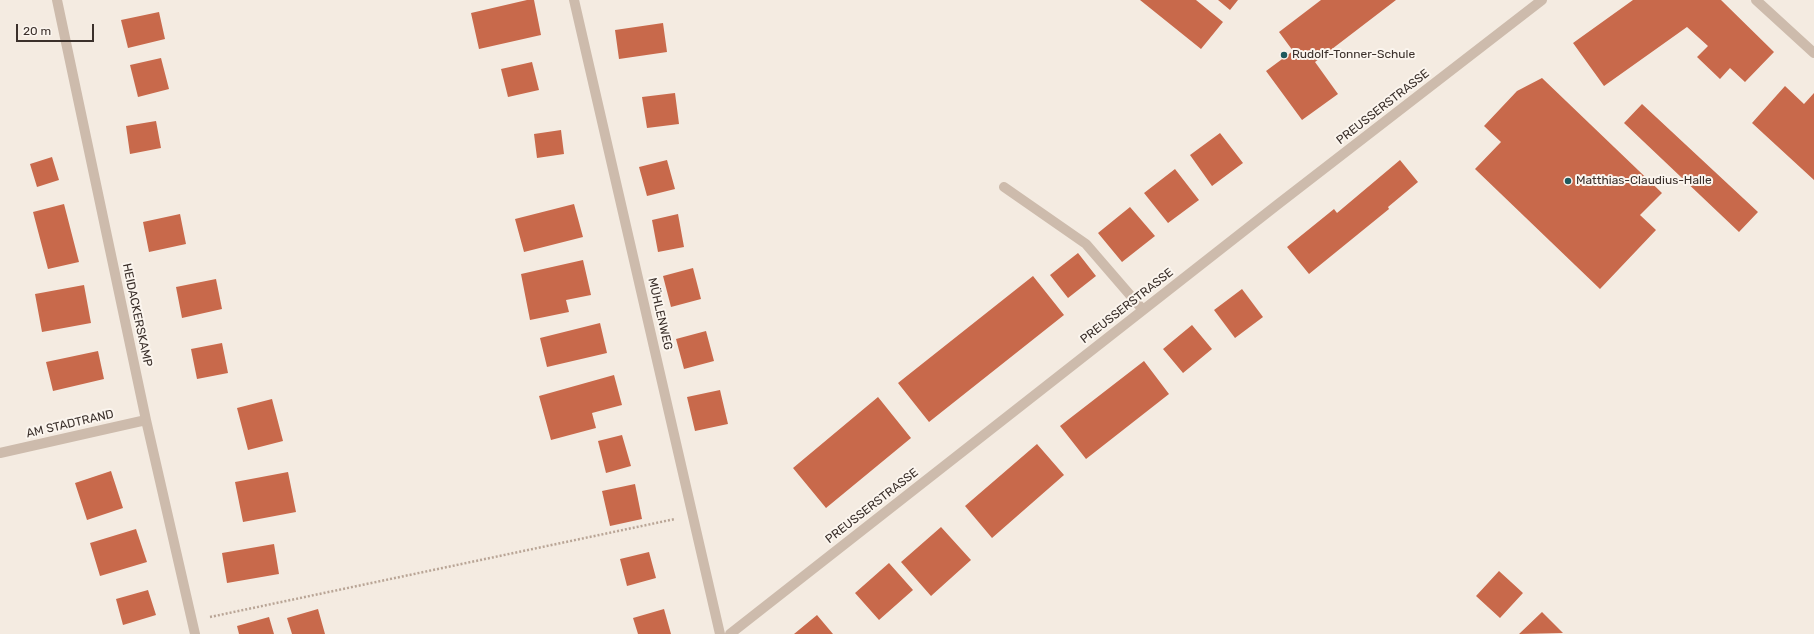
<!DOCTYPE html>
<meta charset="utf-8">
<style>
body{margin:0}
#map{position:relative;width:1814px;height:634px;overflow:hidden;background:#f4ebe1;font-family:Rubik,sans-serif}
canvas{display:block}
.scale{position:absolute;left:16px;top:24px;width:78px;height:18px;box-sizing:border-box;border:2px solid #3b302b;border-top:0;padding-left:5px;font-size:12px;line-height:14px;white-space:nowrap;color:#3b302b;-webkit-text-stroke:3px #fbf5ee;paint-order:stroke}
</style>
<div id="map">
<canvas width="1814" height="634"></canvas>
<div class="scale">20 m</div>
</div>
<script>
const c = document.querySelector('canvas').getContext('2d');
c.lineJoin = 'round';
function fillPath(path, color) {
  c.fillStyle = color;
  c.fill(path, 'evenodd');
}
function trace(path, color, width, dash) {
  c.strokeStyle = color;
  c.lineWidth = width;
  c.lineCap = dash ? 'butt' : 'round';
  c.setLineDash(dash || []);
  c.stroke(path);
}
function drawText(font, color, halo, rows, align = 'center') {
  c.font = font + ' Rubik,sans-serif';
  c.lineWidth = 4;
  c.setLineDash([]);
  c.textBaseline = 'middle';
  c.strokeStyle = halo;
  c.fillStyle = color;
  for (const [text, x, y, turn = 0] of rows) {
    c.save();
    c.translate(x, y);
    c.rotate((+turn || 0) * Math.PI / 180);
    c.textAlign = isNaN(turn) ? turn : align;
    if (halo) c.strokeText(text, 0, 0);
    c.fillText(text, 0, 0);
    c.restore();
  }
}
fillPath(new Path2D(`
 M527,0H534L541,35L479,49L471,13Z
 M1140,0H1196L1223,22L1201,49Z
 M1218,0H1238L1230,10Z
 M1321,0H1396L1315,62L1338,94L1302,120L1266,71L1293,51L1279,32Z
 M1633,0H1721L1774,52L1745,82L1730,68L1720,79L1697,57L1708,46L1687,27L1604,86L1573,43Z
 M159,12L165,39L128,48L121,20Z
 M663,23L667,52L619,59L615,30Z
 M161,58L169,89L138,97L130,65Z
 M532,62L539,90L508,97L501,69Z
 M1542,78L1662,193L1640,215L1656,230L1600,289L1475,169L1501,142L1484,126L1517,91Z
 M1785,86L1804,104L1814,93V180L1752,123Z
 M675,93L679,124L647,128L642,97Z
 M1642,104L1758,212L1739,232L1624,123Z
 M156,121L161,148L130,154L126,126Z
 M561,130L564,154L537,158L534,134Z
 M1220,133L1243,163L1212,186L1190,155Z
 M52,157L59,180L37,187L30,164Z
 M667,160L675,189L647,196L639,167Z
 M1400,160L1418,182L1388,207L1389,209L1309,274L1287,247L1334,209L1337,213Z
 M1175,169L1199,200L1168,223L1144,193Z
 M64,204L79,262L48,269L33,212Z
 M574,204L583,237L524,252L515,219Z
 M1130,207L1155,236L1122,262L1098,233Z
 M180,214L186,244L149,252L143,222Z
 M678,214L684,247L658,252L652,220Z
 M1078,253L1096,276L1068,298L1050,275Z
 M583,260L591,295L566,300L569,312L530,320L521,274Z
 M693,268L701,299L671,307L663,276Z
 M1033,276L1064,315L929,422L898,383Z
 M216,279L222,309L182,318L176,287Z
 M84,285L91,323L42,332L35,294Z
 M1242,289L1263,317L1235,338L1214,310Z
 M600,323L607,353L547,367L540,338Z
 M1192,325L1212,349L1183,373L1163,349Z
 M706,331L714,361L684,369L676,339Z
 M222,343L228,373L197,379L191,349Z
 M98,351L104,379L53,391L46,362Z
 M1144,361L1169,394L1086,459L1060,426Z
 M614,375L622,405L592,413L596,428L551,440L539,396Z
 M720,390L728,424L695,431L687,397Z
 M878,397L911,438L826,508L793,468Z
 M272,399L283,441L248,450L237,408Z
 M622,435L631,466L606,473L598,441Z
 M1037,444L1064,475L992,538L965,506Z
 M111,471L123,508L87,520L75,483Z
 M288,472L296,512L243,522L235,482Z
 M635,484L642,519L610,526L602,491Z
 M941,527L971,560L931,596L901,562Z
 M136,529L147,562L100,576L90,543Z
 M274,544L279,574L227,583L222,553Z
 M649,552L656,578L627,586L620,559Z
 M889,563L913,590L879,620L855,593Z
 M1499,571L1523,593L1500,618L1476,596Z
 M148,590L156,615L123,625L116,599Z
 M318,609L325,634H292L287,618Z
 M664,609L671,634H638L633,618Z
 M1542,612L1563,633L1519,634Z
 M817,615L833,634H794Z
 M269,617L274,634H239L237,626Z`), '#c8694b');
trace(new Path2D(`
 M210,617L675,519`), '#b9a596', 2.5, [2, 2]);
trace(new Path2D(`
 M57,0L146,420L195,634
 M574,0L720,634
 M1756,0L1814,53
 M1004,187L1086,244L1143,310
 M0,453L146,420
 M730,634L1277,205L1542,0`), '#cdbbac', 10);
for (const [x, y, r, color] of [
 [1284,55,4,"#1f5a5e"],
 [1568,181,4,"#1f5a5e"]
]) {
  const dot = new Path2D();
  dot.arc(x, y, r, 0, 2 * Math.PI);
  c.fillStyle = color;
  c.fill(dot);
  trace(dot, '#fbf5ee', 1.5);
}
drawText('12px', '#3b302b', '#fbf5ee', [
 ["Rudolf-Tonner-Schule",1292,55],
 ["Matthias-Claudius-Halle",1576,181]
], 'left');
drawText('12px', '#3b302b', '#fbf5ee', [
 ["PREUSSERSTRASSE",1383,107,-38],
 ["PREUSSERSTRASSE",1127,306,-38],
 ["MÜHLENWEG",660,314,77],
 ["HEIDACKERSKAMP",137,315,78],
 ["AM STADTRAND",70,424,-13],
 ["PREUSSERSTRASSE",872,506,-38]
]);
</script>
